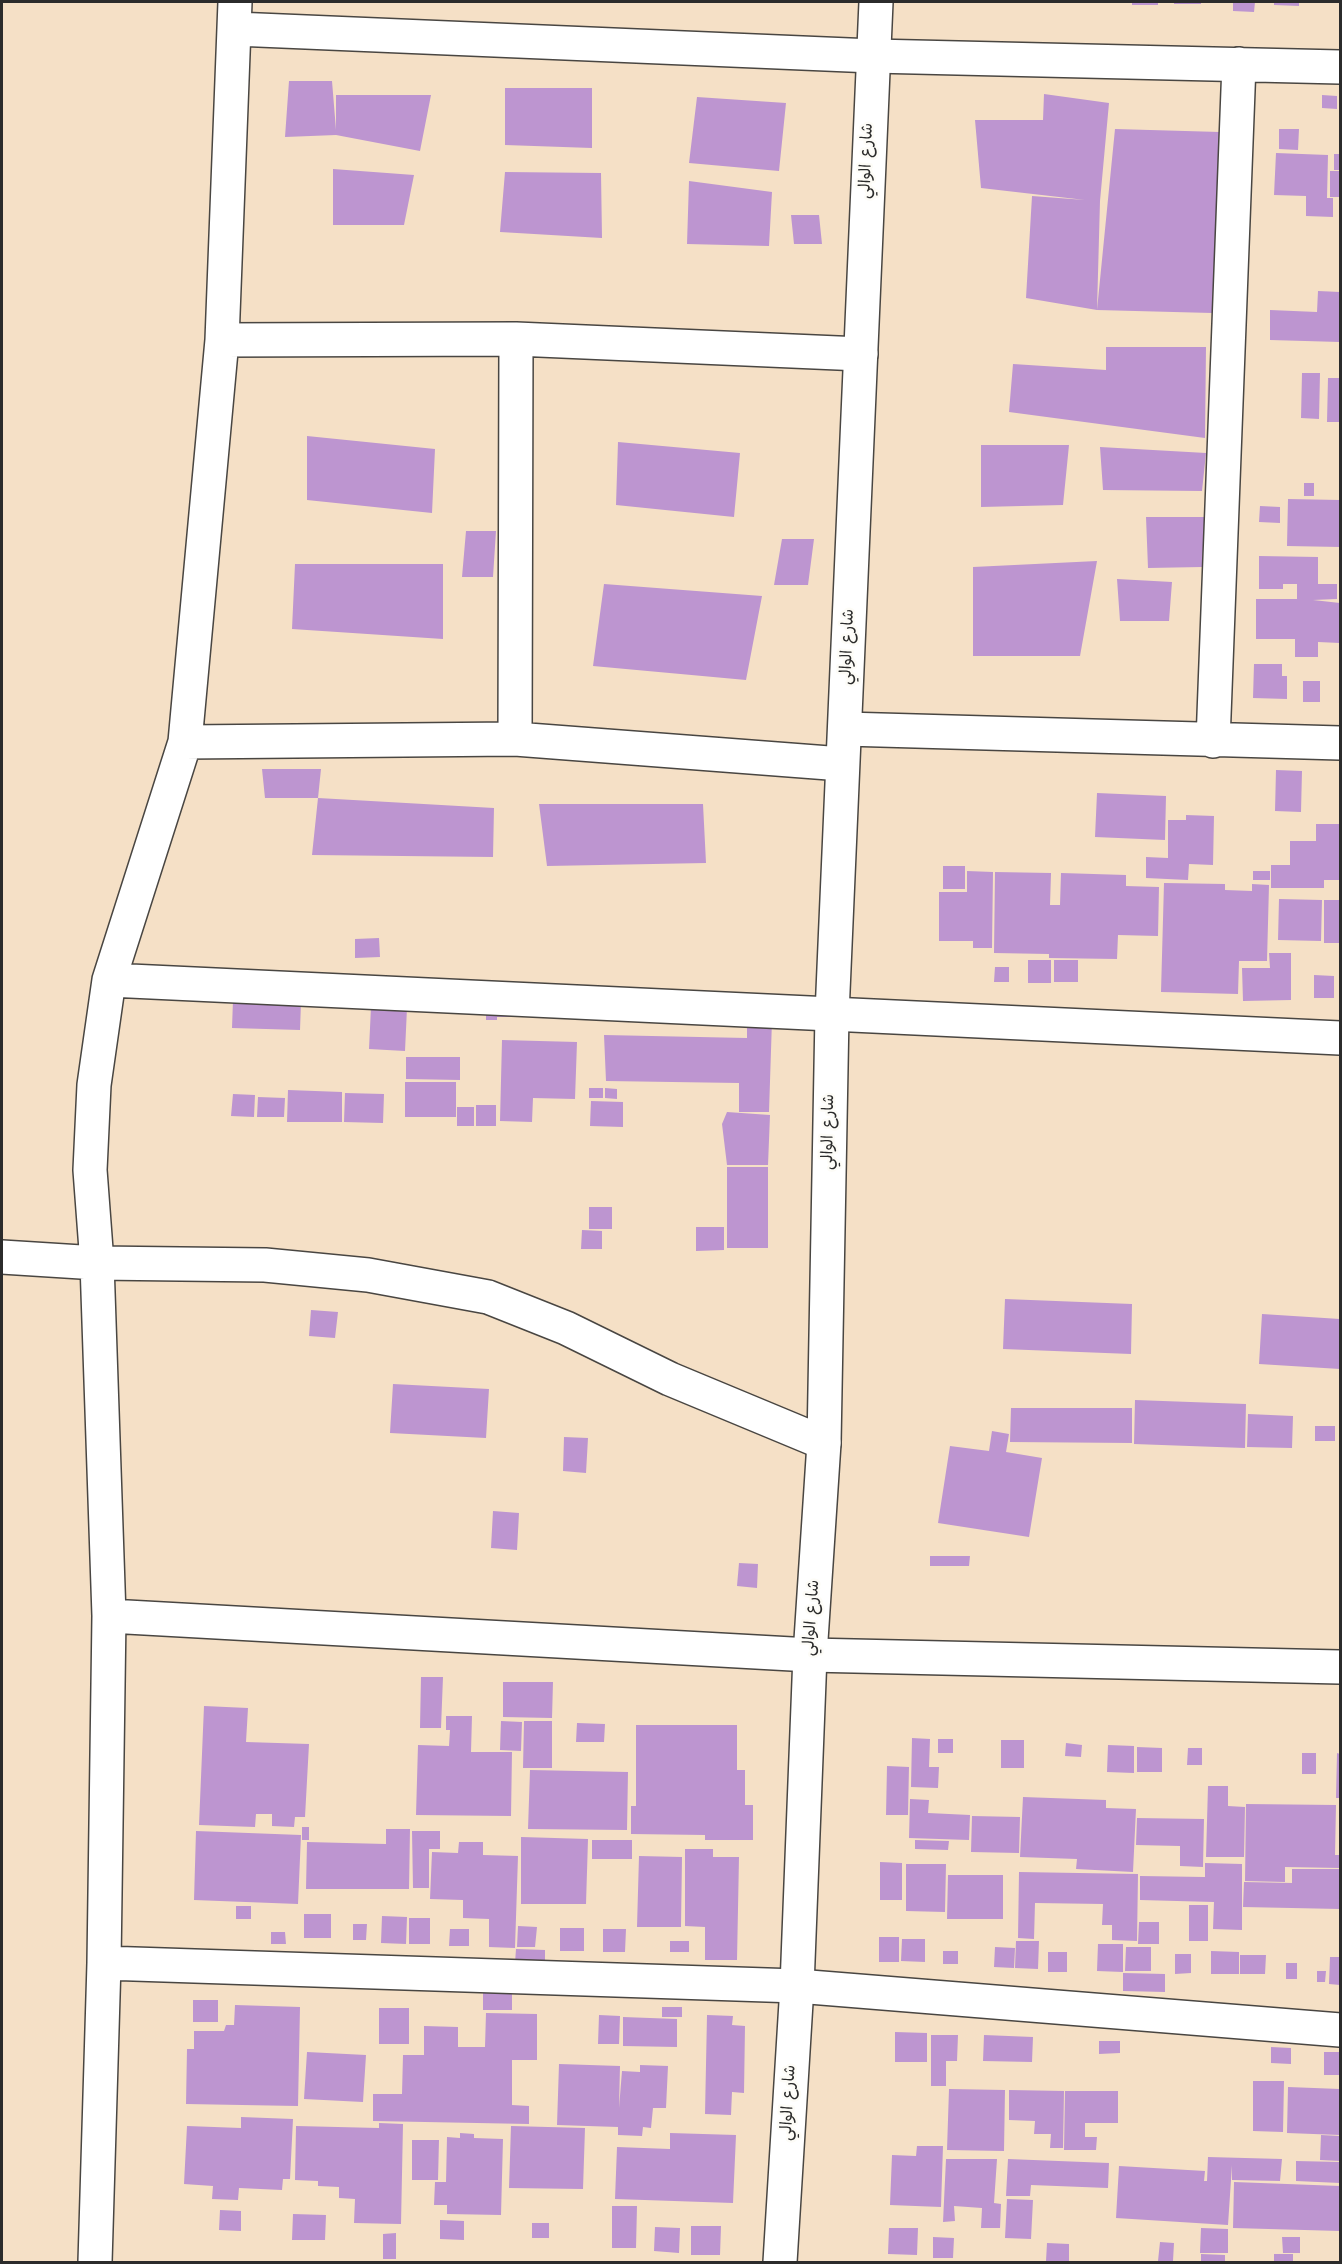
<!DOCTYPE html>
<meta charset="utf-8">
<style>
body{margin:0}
#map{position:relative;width:1342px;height:2264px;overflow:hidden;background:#f5e0c6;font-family:Kalam,sans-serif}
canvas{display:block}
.frame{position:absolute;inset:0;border:3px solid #2b2b2b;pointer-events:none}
</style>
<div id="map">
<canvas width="1342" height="2264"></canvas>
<div class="frame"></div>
</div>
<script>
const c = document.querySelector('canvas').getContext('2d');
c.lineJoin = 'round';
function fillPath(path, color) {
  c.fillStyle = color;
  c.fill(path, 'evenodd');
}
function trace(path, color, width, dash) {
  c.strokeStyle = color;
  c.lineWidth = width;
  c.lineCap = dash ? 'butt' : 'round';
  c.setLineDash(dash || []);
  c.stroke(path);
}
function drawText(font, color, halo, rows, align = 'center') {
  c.font = font + ' Kalam,"Playpen Sans Arabic",sans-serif';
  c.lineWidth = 5;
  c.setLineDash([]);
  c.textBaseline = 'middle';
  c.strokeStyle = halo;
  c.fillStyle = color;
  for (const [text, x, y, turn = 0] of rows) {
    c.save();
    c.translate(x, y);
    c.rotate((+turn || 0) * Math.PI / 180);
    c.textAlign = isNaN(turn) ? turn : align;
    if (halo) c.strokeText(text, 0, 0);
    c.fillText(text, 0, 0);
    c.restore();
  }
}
fillPath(new Path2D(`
 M1132,2H1158V5H1132Z
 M1174,2H1201V4H1174Z
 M1233,2H1255L1254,12L1233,11Z
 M1274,2H1299V6L1274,5Z
 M289,81H332L336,130V95H431L420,151L336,135L285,137Z
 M505,88H592V148L505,145Z
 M1044,94L1109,103L1100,201L1097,310L1026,298L1032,196L1085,200L981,188L975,120H1043Z
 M1322,95L1337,96V109L1322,108Z
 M697,97L786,103L779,171L689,163Z
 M1115,129L1220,132L1212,313L1097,310Z
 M1279,129H1299L1298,150L1279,149Z
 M1276,153L1328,155L1327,198H1333V217L1306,216V196L1274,195Z
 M1334,154H1340V170H1334Z
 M333,169L414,175L404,225H333Z
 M1330,171H1340V197H1330Z
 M505,172L601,173L602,238L500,232Z
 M689,181L772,192L769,246L687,244Z
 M791,215H819L822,244H794Z
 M1318,291L1340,292V342L1270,340V310L1317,312Z
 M1106,347H1206L1205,438L1009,412L1013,364L1106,370Z
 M1302,373H1320L1319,419L1301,418Z
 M1328,378H1340V422H1327Z
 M307,436L435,449L432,513L307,500Z
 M618,442L740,453L734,517L616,505Z
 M981,445H1069L1063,505L981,507Z
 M1100,447L1206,453L1202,491L1103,490Z
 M1304,483H1314V496H1304Z
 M1288,499L1340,500V547L1287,546Z
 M1260,506L1280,507V523L1259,522Z
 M1146,517H1205L1202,567L1148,568Z
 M466,531H496L493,577H462Z
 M782,539H814L808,585H774Z
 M1259,556L1318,557V584H1337V599L1313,600L1340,603V643L1318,642V657H1295V639H1256V599H1297V584H1283V589H1259Z
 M1097,561L1080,656H973V567Z
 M295,564H443V639L292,629Z
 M1117,579L1172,582L1169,621H1120Z
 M604,584L762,596L746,680L593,666Z
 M1254,664H1282V676H1287V699L1253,698Z
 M1303,681H1320V702H1303Z
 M262,769H321L318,798H265Z
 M1276,770L1302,771L1301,812L1275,811Z
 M1097,793L1166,796L1165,840L1095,837Z
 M318,798L494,808L493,857L312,855Z
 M539,804H703L706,863L547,866Z
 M1186,815L1214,816L1213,865L1189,864L1188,880L1146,878V857L1168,858V820H1186Z
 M1316,824H1340V880H1324V888H1271V865H1290V841H1316Z
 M943,866H965V889H943Z
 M967,871L993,872L992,948H973V941H939V892H967Z
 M1253,871H1270V880H1253Z
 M995,872L1051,873L1050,905H1060L1061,873L1126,875V886L1159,887L1158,936L1118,935L1117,959L1049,958V954L994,953Z
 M1164,883L1225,884V890L1252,891V884L1269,885L1267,961H1239L1238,994L1161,992Z
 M1279,899L1322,900L1321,941L1278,940Z
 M1324,900H1340V943H1324Z
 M379,938L380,957L355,958V939Z
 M1269,953H1291V1000L1243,1001L1242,968H1270Z
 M1028,960H1051V983H1028Z
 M1054,960H1078V982H1054Z
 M995,967H1009V982H994Z
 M1314,975L1334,976V998H1314Z
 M233,1000L301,1002L300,1030L232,1028Z
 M371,1007L407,1008L405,1051L369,1049Z
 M486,1007L515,1009V1017H497V1020H486Z
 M747,1019L772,1020L769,1112H739V1083L606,1081L604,1035L747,1038Z
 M502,1040L577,1042L575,1099L533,1098L532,1122L500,1121Z
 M406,1057H460V1080L406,1079Z
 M405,1082H456V1117H405Z
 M589,1088H603V1098H589Z
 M605,1088L617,1089V1099L605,1098Z
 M288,1090L342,1092V1122H287Z
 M345,1093L384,1094L383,1123L344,1122Z
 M233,1094L255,1095L254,1117L231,1116Z
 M258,1097L285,1098L284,1117H257Z
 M591,1101L623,1102V1127L590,1126Z
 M476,1105H496V1126H476Z
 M457,1107H474V1126H457Z
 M727,1112L770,1115L768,1165H727L722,1124Z
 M727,1167H768V1248H727Z
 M589,1207H612V1229H589Z
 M696,1227H724V1250L696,1251Z
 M582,1230L602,1231V1249H581Z
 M1005,1299L1132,1304L1131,1354L1003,1349Z
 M311,1310L338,1312L335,1338L309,1336Z
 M1262,1314L1340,1319V1369L1259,1364Z
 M393,1384L489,1389L486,1438L390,1433Z
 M1135,1400L1246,1404L1245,1448L1134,1444Z
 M1011,1408H1132V1443L1010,1442Z
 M1248,1414L1293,1416L1292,1448L1247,1447Z
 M1315,1426H1335V1441H1315Z
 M992,1431L1009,1434L1006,1452L1042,1458L1029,1537L938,1523L950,1446L989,1451Z
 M564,1437L588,1438L586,1473L563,1471Z
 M493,1511L519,1513L517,1550L491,1548Z
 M930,1556H970L969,1566H930Z
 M739,1563L758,1564L757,1588L737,1586Z
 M421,1677H443L441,1728H420Z
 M503,1682H553L552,1718L503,1717Z
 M204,1706L248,1708L246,1742L309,1744L305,1817H295L294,1827L272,1826V1814H256L255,1827L199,1825Z
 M446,1716H472L471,1752H512L511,1816L416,1815L418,1745L449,1746L450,1730H446Z
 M501,1721L522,1722L521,1751L500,1750Z
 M524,1721H552V1768H523Z
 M577,1723L605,1724L604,1742H576Z
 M636,1725H737V1770H745V1805H753V1840H705V1835L631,1834V1806H636Z
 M912,1738L930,1739L929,1767H939L938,1788L911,1787Z
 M938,1739H953V1753H938Z
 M1001,1740H1024V1768H1001Z
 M1066,1743L1082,1745L1081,1757L1065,1756Z
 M1108,1745L1134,1746V1773L1107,1772Z
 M1137,1747L1162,1748V1772H1137Z
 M1188,1748H1202V1765H1187Z
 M1302,1753H1316V1774H1302Z
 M1337,1753L1340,1754V1798H1336Z
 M887,1766L909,1767L908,1815H886Z
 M530,1770L628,1772L627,1830L528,1829Z
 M1208,1786H1228V1806L1245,1807L1244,1857H1206Z
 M1023,1797L1106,1800V1808L1136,1809L1133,1872L1076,1869L1077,1859L1020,1857Z
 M910,1799L929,1800L928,1813L970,1815L969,1840L909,1838Z
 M1246,1804L1336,1805L1335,1855H1340V1868L1285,1867V1882L1245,1881Z
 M972,1816L1020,1817L1019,1853L971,1852Z
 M1137,1818L1204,1819L1203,1867L1180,1866V1846L1136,1845Z
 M302,1827H309V1840H302Z
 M386,1829H410L409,1889H306L307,1842L386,1844Z
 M196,1831L301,1835L298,1904L194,1900Z
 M412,1831H440V1849H429V1888H413Z
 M521,1837L588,1839L586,1904H521Z
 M592,1840H632V1859H592Z
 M915,1840L949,1841L948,1850L915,1849Z
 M459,1842H483V1855L518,1856L515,1948L489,1947V1919L463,1918V1900L430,1899L432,1852L458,1853Z
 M685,1849H713V1857H739L737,1960H705V1927L685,1926Z
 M639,1856L682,1857L681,1927H637Z
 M880,1862L902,1863V1900H880Z
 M1205,1863L1242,1864V1930L1213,1929L1214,1902L1140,1900V1876L1205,1877Z
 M906,1864H946L945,1912L906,1911Z
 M1292,1869H1340V1909L1243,1907L1244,1882L1292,1883Z
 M1019,1872L1138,1874L1137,1941L1112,1940V1925H1102L1103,1904L1035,1903L1034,1939L1018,1938Z
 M948,1875H1003V1919H947Z
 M1189,1905H1208V1941H1189Z
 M236,1906H251V1919H236Z
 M304,1914H331V1938H304Z
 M382,1916L407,1917L406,1944L381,1943Z
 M409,1918H430V1944H409Z
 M1139,1922H1159V1944H1138Z
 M353,1924H367L366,1940H353Z
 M518,1926L537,1927L535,1947H517Z
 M560,1928H584V1951H560Z
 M450,1929H469V1946H449Z
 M603,1929H626L625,1952H603Z
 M271,1932H285L286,1944H271Z
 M879,1937H899V1962H879Z
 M902,1939H925V1962L901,1961Z
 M670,1941H689V1952H670Z
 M1016,1941H1039L1038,1969L1015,1968Z
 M1098,1944H1123V1972L1097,1971Z
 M995,1947L1015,1948L1014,1968L994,1967Z
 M1126,1947H1151V1971H1125Z
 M516,1949L545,1950V1964L515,1963Z
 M943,1951H958V1964H943Z
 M1211,1951L1239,1952V1974H1211Z
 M1048,1952H1067V1972H1048Z
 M1175,1954H1191V1973L1175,1974Z
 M1240,1955H1266L1265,1974H1240Z
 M1330,1957H1340V1985L1329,1984Z
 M1286,1963H1297V1979H1286Z
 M1317,1971H1326L1325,1982H1317Z
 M1123,1973L1165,1974V1992L1123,1991Z
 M483,1993H512V2010H483Z
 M193,2000H218V2022H193Z
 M235,2005L300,2007L298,2106L186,2104L187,2049H194V2031H224L226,2025H234Z
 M662,2007H682V2017H662Z
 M379,2008H409V2044H379Z
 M486,2013L537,2014V2060H512V2105L529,2106V2124L373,2121V2094H402L403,2055H424V2026L458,2027V2047H485Z
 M599,2015L620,2016L619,2044H598Z
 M707,2015L733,2016L732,2025L745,2026L744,2093L732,2092L731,2115L705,2114Z
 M623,2017L677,2019V2047L623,2046Z
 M895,2032L927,2033V2062H895Z
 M931,2035H958L957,2061H946V2086H931Z
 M984,2035L1033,2037L1032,2062L983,2061Z
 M1099,2041H1120V2053L1099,2054Z
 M1271,2047L1291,2048V2064L1271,2063Z
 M307,2052L366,2055L363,2102L304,2099Z
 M1324,2052H1340V2075H1324Z
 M559,2064L620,2066L619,2108L622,2071L640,2072V2065L668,2066L666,2108H653L651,2128L643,2127L642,2136L618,2135V2127L557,2125Z
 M1253,2081H1284L1283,2132L1253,2131Z
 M1288,2087L1340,2089V2135L1287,2133Z
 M949,2089L1005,2090L1004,2151L947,2150Z
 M1009,2090L1064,2091L1063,2148H1050L1051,2134H1034L1035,2121L1009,2120Z
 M1065,2091H1118V2123H1085V2137H1097L1096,2150H1064Z
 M241,2117L293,2119L290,2179H283L282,2190L239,2188L238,2200L212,2199L213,2186L184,2184L187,2126L241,2128Z
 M379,2123L403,2124L401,2224L354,2223L355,2199L339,2198V2187L318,2186V2181L295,2180L296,2126L379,2128Z
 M511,2126L585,2128L583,2189L509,2188Z
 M460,2133L474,2134V2138L503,2139L501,2215L447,2214V2205H434L435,2182H446L447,2137L460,2138Z
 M670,2133L736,2135L733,2203L615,2199L617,2147L670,2149Z
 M1321,2135L1340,2136V2161L1320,2160Z
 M412,2140H439L438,2180H412Z
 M917,2146H943L941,2207L890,2205L892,2155L916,2156Z
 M1208,2157L1282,2159L1280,2181L1232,2180V2165L1228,2225L1116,2218L1119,2166L1205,2171L1204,2181H1207Z
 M946,2159H997L994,2203L1001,2204L1000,2228H981L982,2208L954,2206L955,2221L943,2222Z
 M1008,2159L1109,2163L1108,2188L1031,2185L1030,2196H1006Z
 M1296,2161L1340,2162V2183L1296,2181Z
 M1234,2182L1340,2186V2231L1233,2228Z
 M1007,2199L1033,2200L1031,2239L1005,2238Z
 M612,2206H637L636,2248H612Z
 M220,2210L241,2211V2231L219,2230Z
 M293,2214L326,2215L325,2240H292Z
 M440,2220L464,2221V2240L440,2239Z
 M532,2223H549V2238H532Z
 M691,2226H721L720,2255H691Z
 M655,2227L680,2228L679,2253L654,2251Z
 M889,2228H918L917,2255L888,2254Z
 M1201,2228L1228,2229V2253H1200Z
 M396,2233V2259H383V2234Z
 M933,2237L954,2238L953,2258H933Z
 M1282,2237H1300V2253H1283Z
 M1160,2242L1174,2243L1173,2261H1158Z
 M1047,2243L1069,2244V2262L1046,2261Z
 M1201,2254L1225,2255V2262H1201Z
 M1274,2254H1293V2262H1274Z`), '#bd95d0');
const minor = new Path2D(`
 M235,29L873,56L1340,67
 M222,340L516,339L861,354
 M845,729L1340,743
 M515,739L516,339
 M1213,741L1239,64
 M185,742L515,739L842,764
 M109,980L1340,1038
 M2,1257L97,1263L265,1265L368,1275L488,1297L566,1328L670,1379L824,1443
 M109,1616L810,1655L1340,1667
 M104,1963L797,1986L1340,2030
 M95,2262L104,1963L109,1616L97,1263L90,1170L94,1085L109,980L185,742L222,340L235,2`);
const major = new Path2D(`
 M780,2262L797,1986L810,1655L824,1443L832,1014L876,2`);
trace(minor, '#494642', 36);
trace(major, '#494642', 36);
trace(minor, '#fff', 33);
trace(major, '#fff', 33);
drawText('16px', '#2b2b2b', '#fdfcf7', [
 ["شارع الوالي",868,161,-88],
 ["شارع الوالي",849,647,-88],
 ["شارع الوالي",830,1132,-89],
 ["شارع الوالي",813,1618,-86],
 ["شارع الوالي",790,2103,-87]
]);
</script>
